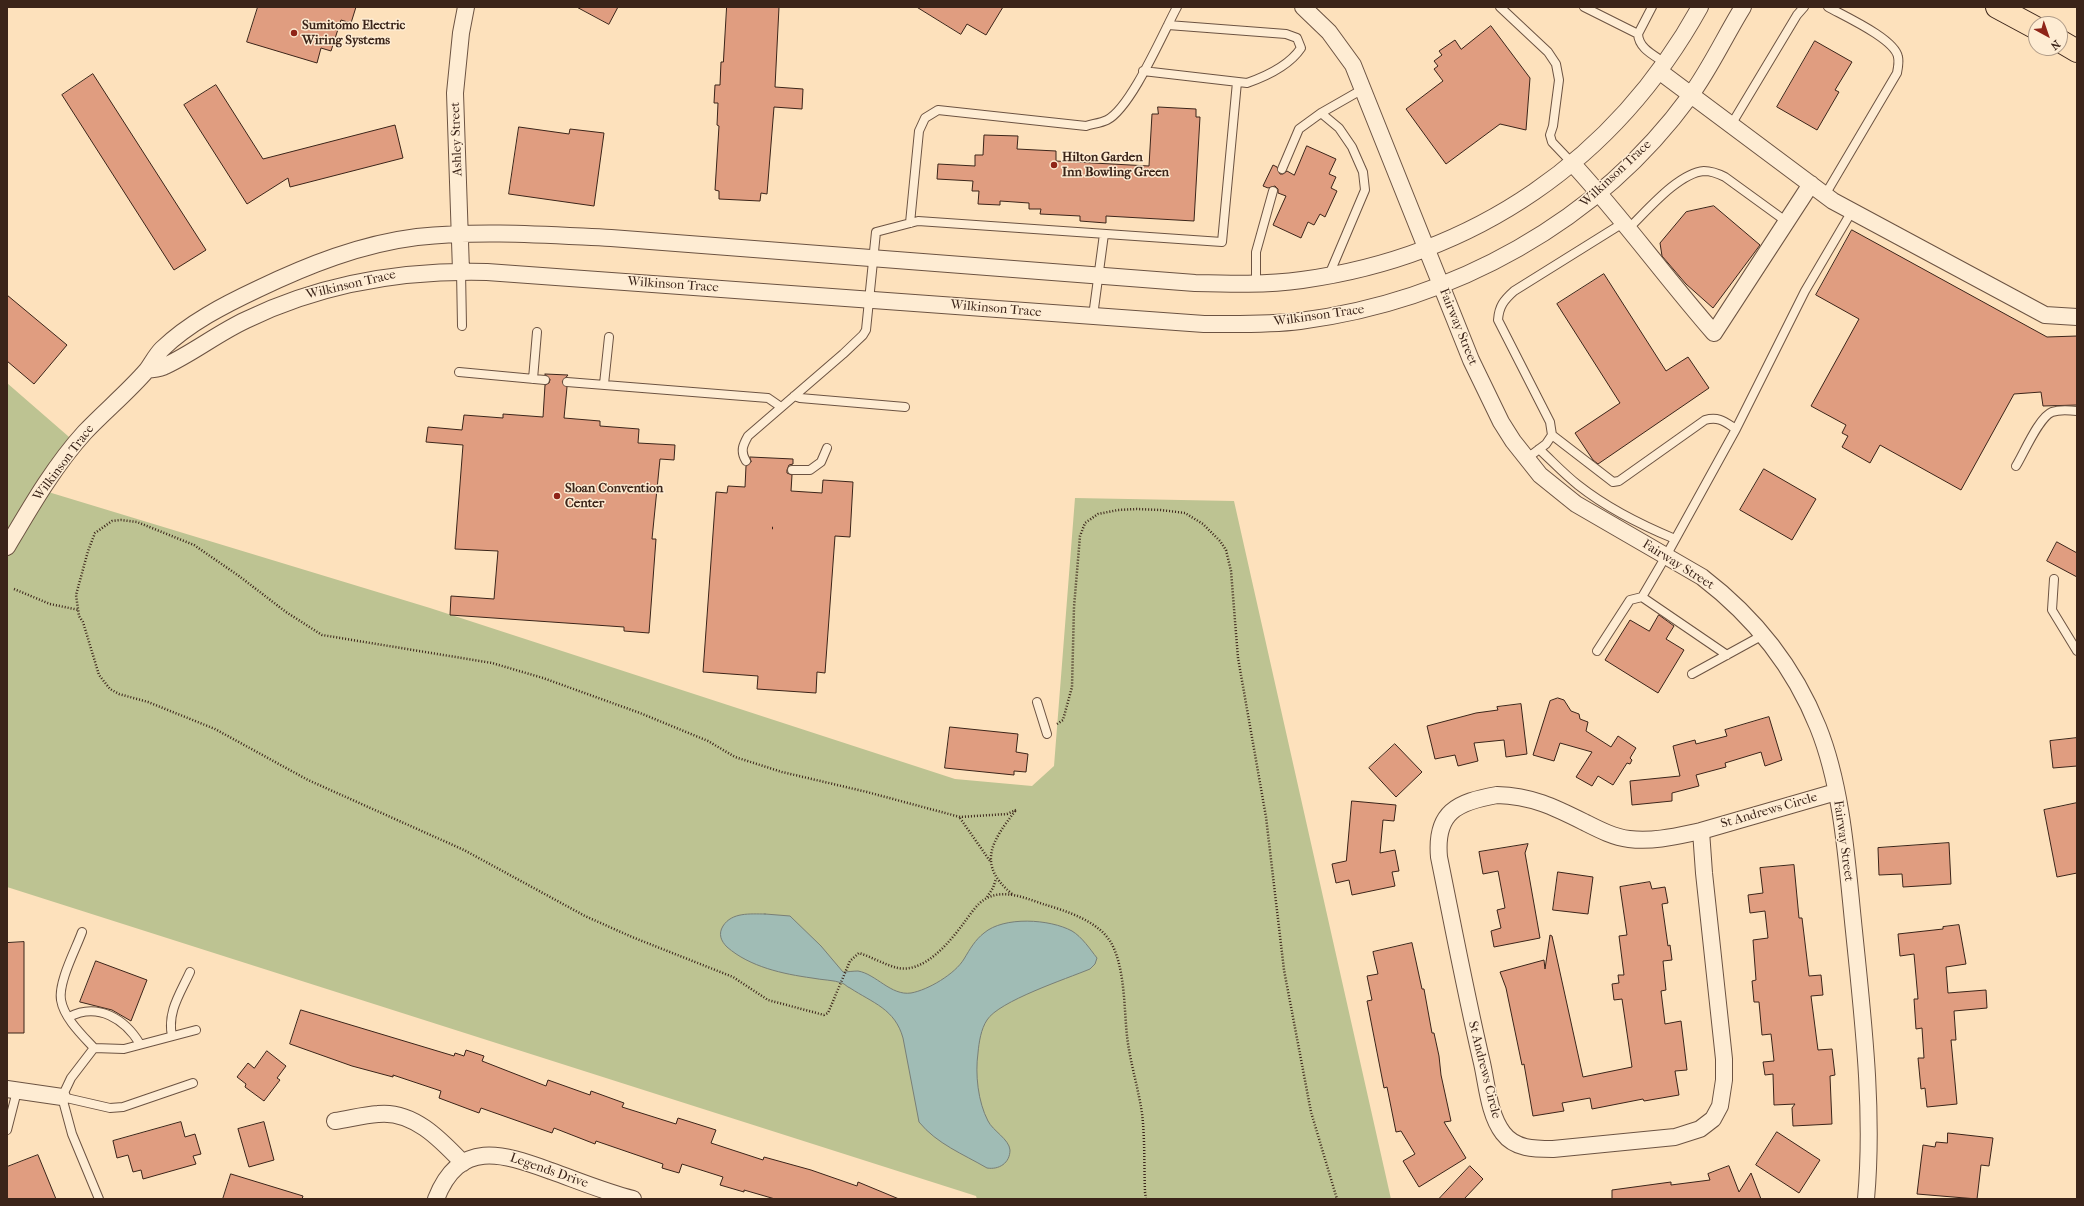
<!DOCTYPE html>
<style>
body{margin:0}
#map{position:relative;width:2084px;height:1206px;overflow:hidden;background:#fde1bc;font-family:"IM FELL French Canon",serif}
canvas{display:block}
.frame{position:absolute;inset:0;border:8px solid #3b2419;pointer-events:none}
.north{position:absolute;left:2028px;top:16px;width:40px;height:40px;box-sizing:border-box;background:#feecd3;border:1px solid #b09c89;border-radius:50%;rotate:140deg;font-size:11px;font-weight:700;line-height:16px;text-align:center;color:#3b2419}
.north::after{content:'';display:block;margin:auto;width:14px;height:18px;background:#8f2418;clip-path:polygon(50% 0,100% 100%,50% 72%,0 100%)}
</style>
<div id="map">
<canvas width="2084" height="1206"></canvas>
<div class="frame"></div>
<div class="north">N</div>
</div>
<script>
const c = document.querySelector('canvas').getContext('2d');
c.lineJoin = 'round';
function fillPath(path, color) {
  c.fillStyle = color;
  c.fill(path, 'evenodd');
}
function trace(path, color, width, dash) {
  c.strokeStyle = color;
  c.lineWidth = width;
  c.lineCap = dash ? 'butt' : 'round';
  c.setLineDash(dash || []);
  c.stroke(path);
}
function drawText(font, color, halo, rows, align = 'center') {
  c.font = font + ' "IM FELL French Canon",serif';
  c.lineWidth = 3;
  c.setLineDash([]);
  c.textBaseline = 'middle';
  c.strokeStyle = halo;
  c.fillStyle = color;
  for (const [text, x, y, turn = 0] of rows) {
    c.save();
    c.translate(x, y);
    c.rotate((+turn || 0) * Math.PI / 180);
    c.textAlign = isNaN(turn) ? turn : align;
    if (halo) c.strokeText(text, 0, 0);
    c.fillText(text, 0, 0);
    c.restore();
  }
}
fillPath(new Path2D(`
 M7,383L76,443L45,491L430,608L955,779L1032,786L1054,766L1075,498L1234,501L1391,1199H977L976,1196L7,887Z`), '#bdc392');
const water = new Path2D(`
 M765,914L790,916L821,946L843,972C847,972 853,971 858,971C876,974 891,996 911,993C928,990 955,974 964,959C970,949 975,940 984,933C1004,916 1050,919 1072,931C1082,937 1090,949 1097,958L1095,964L1090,969C1066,979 999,1001 987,1020C981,1029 979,1042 978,1053C975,1074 978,1102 988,1121C993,1131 1009,1139 1010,1150C1010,1163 999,1170 987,1168C963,1154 937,1144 919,1122L903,1038C895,1009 873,1003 850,988C847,987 845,984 842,983C834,980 822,980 812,978C783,974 750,967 727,947C721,941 718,934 723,926C732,912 750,914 765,914Z`);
fillPath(water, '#a0bcb5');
trace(water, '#787f77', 1);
const building = new Path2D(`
 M258,7H356L351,23L341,20L331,51L321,48L317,63L247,42Z
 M577,7H618L609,24Z
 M727,7H779L775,87L803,89L802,109L774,107L767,194L761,193L760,201L719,199V191L715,190L719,126L717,125L718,103H714L715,85H720L721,62H723Z
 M917,7H1003L986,35L967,24L961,34Z
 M1491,26L1530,78L1526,130L1500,124L1446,164L1406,109L1443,81L1434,69L1438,66L1434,61L1442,55L1439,51L1455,40L1461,49Z
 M1815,41L1852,62L1835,90L1839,92L1817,130L1777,107Z
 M93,74L206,250L174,270L62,95Z
 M216,85L263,159L395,125L403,158L290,187L288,178L247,204L184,105Z
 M1158,107L1196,109V117H1200L1194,221L1106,216V223L1080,221V216L1040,214L1041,209H1029V203L1000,201V205L978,204L979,191H972L973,181L937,179L938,164L975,166V155H983L984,135L1018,136L1017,149L1056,151V161L1149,166L1152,114H1158Z
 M519,127L569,134L570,129L604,133L594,206L509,194Z
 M1307,146L1336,159L1329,174L1336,177L1331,188L1337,191L1325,217L1320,214L1314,225L1308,222L1301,238L1273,225L1286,196L1278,193V189L1275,186L1268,188L1263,186L1273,165L1277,167L1280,174H1283L1287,171L1294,175Z
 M1714,206L1760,245L1713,308L1686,284L1662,256L1660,243L1686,212Z
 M1852,230L2047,337L2077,336V405L2043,406L2041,392L2014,394L1961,490L1880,445L1870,463L1842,447L1848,436L1842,433L1846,425L1811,406L1859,319L1816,295Z
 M1604,274L1666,371L1688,357L1709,388L1598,464L1593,460L1575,433L1620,403L1557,304Z
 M7,295L67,345L34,384L7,361Z
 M545,374L568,375L562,382L567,387L564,418L600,421V426L639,429L638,443L675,445L674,460L660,459L652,539H656L649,633L624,631V627L450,615L451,596L494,599L498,551L455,549L463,445L426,442L428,427L462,430L464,415L503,418V414L543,417L545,385L549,383L550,380Z
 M750,457L793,459V464L789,465L787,470V473L792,475L791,491L822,493L823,480L853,482L850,537L835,536L825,673L817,672L816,693L757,689L758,676L703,672L716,492L727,493L728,486L745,487L746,466L751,462Z
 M1764,469L1816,499L1792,540L1740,510Z
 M2057,542L2077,553V577L2047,561Z
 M1659,615L1674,626L1666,639L1684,650L1658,693L1605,660L1630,620L1649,631Z
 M1558,698L1564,700L1571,711L1579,714L1580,719L1588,722L1586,731L1611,747L1618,736L1636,748L1630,758L1632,760L1630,764L1627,763L1613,785L1598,776L1592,786L1576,777L1592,752L1560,743L1554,761L1533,755L1550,701Z
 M1521,704L1527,754L1506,757L1504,740L1474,743L1478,761L1458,766L1455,755L1435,759L1427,726L1476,713L1498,710L1497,707Z
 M1769,717L1782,760L1765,766L1761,752L1725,763L1726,767L1696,775L1699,786L1672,793V801L1632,805L1630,781L1680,776L1673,746L1695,740L1696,744L1727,736L1725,730Z
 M950,727L1018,734L1016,752L1028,754L1026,772L1014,771V775L945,768Z
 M2077,738V766L2053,768L2050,741Z
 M1395,744L1422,772L1396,797L1369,768Z
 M1352,801L1396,805L1394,821L1383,820L1380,853L1395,850L1399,871L1392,872L1395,886L1352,895L1349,880L1336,883L1332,864L1346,861Z
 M2077,803V873L2057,877L2044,810Z
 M1949,843L1951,884L1903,887L1902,874L1879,875L1878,848Z
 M1528,844L1525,853L1540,938L1494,947L1491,931L1501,928L1497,910L1505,908L1498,871L1483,874L1479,852Z
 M1794,865L1799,918H1802L1809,976L1821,975L1823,995L1811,996L1818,1050L1832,1049L1835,1075L1830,1076L1832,1124L1793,1126L1792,1108L1795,1104L1774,1105L1773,1074L1765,1075L1763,1062L1774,1061L1771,1034L1762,1035L1759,1002H1754L1752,981L1756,980L1753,940L1768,938L1765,911L1750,913L1748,895L1763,893L1760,868Z
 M1558,872L1593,877L1588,914L1553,910Z
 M1650,882L1652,889L1665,887L1668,903L1662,904L1668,946L1670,945L1672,960L1663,961L1666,990L1661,991L1665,1024L1681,1021L1687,1070L1675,1071L1679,1095L1644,1101L1643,1099L1592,1109L1590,1098L1562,1103L1564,1111L1533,1116L1524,1064L1522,1065L1506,988L1500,972L1544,960L1545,969L1550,935L1552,936L1583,1077L1632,1067L1622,999L1614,1000L1612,984L1619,983L1618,975H1624L1619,936L1627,935L1620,887Z
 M1959,925L1966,964L1946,967L1948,993L1986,990L1987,1008L1954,1011L1956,1040H1951L1957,1104L1927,1107L1925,1088L1921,1089L1918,1058H1924L1922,1028L1916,1029L1914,999H1918L1914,954L1900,956L1898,934L1943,929V927Z
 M24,942V1033H7V943Z
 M1412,943L1422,989H1424L1432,1033H1434L1439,1056L1441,1075L1451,1121L1444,1122L1466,1158L1419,1187L1403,1161L1415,1154L1401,1131L1396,1132L1387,1087L1384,1088L1367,1001L1372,1000L1367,976L1378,974L1373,952Z
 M96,961L147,980L131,1021L112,1010L80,1002Z
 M301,1010L454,1056L455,1053L464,1056L466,1050L484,1056L482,1061L546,1086L548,1080L590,1095L591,1091L624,1103L622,1107L676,1124L678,1118L716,1130L711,1143L763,1160L764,1157L811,1170L857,1186L858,1182L899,1199H775L744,1190V1192L720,1185L723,1177L682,1164L679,1173L662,1168L663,1164L596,1141L595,1144L554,1128L552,1133L481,1108L479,1113L439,1098L441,1091L393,1075V1077L352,1066L290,1044Z
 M267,1051L286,1066L277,1078L280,1080L264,1101L245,1087L246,1084L237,1077L248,1063L254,1068Z
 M181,1122L185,1137L195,1134L201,1154L193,1156L196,1164L143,1179L141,1170L133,1172L128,1155L117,1158L113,1141Z
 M264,1122L274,1160L249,1167L238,1129Z
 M1777,1132L1820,1160L1799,1193L1756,1165Z
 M1948,1133L1993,1138L1989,1166L1981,1165L1977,1199L1917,1194L1923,1145L1935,1147L1936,1142L1947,1143Z
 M38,1155L56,1199H7V1167Z
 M1470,1166L1483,1179L1464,1199H1439Z
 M1729,1166L1739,1192L1751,1173L1761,1199H1612V1190L1671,1182V1185L1710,1180L1708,1174Z
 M231,1174L303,1196L302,1199H223Z`);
fillPath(building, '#e09d80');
trace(building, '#3b2419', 1);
const lane = new Path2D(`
 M1500,7L1548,52L1556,64L1559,80L1553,126L1550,135L1552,142L1572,163
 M1584,7L1638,34
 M1652,7L1638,34C1639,49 1654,55 1665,63
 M1143,71L1247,83C1267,76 1289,66 1301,48L1297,38L1286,34L1168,25
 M1321,113L1339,128L1352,147L1363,172L1365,190L1329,275
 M1731,125L1797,15L1804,7
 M1282,169L1299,129L1321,113L1363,89
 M1825,195L1897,73C1898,68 1899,61 1898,57C1895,39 1844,16 1828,7
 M910,223L919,131L925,118L938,110L1086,126C1092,124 1101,123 1107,120C1131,108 1163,33 1177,7
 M1628,229C1646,212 1678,173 1704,171C1711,171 1719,174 1725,177L1787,222
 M461,271L462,326
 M1256,284V252L1273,191
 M1093,316L1104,234
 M459,372L545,380
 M533,379L537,332
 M567,382L768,398L781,407
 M604,384L609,337
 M794,396L800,398L905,407
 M1552,435L1613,482L1619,481L1705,420C1719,416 1725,422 1736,429
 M1539,449C1552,461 1564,474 1578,485C1607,508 1641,525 1675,539
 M1526,459L1546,444L1552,435L1550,422L1498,320C1499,306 1504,300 1514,291L1623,223
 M746,461C740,451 743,445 748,436L843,354L863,335L866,330L876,232L918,221L1222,242L1237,82
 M2016,466C2024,453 2039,417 2052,412C2060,409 2069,410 2077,411
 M792,470H810L821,462L827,448
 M2054,579L2052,610L2077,651
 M1597,651L1630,600L1642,597
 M1727,655L1642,597L1666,556L1736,429L1805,291L1852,211
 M1692,674L1763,635
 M1037,702L1047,734
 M82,932C76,949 58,982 61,1000C64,1018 82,1035 94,1048L71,1078L62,1097L72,1134L99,1199
 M69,1017C98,1002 125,1019 140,1044
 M172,1036C167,1012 180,994 190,972
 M94,1048L124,1049L196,1030
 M62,1097L110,1108L123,1107L193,1083
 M7,1130L17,1091`);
const street = new Path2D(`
 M1303,7L1329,32L1353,65L1471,360L1501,422L1513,441L1540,475L1576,504L1702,577C1753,616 1794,667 1818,727C1843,789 1847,865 1854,931C1863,1020 1874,1110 1866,1199
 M1659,71L1833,201L2045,315L2077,317
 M1572,163C1622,217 1665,277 1714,333L1811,184
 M461,271L455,93L461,33L466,7
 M147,370C153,369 160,369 165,366C193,353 218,333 246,320C322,283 403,270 487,272L1204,324C1236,324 1268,325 1300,321C1454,301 1598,222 1690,96C1710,69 1725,36 1743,7
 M7,547C30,508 54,466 85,432C105,411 128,392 147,370C152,363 156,355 162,349C189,323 224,305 258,289C308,265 361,244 417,237C482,230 546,235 611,238L1195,283C1230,284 1266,285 1302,280C1475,256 1615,160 1700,7
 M1497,795C1532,796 1554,807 1584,822C1598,829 1613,837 1629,839C1654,842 1677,836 1701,831L1704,873L1724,1059V1080L1720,1106L1713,1119L1700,1129L1675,1137L1553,1149C1534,1149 1515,1149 1503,1133C1489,1115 1487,1085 1482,1063C1466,995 1453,926 1439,857C1435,812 1457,802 1497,795Z
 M1701,831L1836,792
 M7,1089L62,1097
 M335,1121C349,1119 363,1115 378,1114C413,1110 441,1140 463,1163
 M436,1199C460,1138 503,1154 551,1171C579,1181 605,1192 633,1199`);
const primary = new Path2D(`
 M1997,7L2036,28
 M2060,41L2077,51`);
trace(lane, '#6c5342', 10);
trace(street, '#6c5342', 18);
trace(primary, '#3b2419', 24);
trace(new Path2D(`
 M772,528H775
 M14,589L50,604L79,610
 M1057,724L1063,720L1072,687L1074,607L1080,536L1085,523L1098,514L1118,510L1137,509L1161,510L1185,513L1203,524L1220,541L1226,550L1231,571L1238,658L1266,817L1284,970L1311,1112L1337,1199
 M1016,810L1007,814L960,817L867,792L782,772L735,757L708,741L640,713L543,678L492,663L322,635L286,612L239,576L194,545L137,522L121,520L112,521L95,533L88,551L76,595L79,616L83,622L99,675L110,689L119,694L148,702L215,729L308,780L464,850L585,916L632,937L733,977L768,1000L824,1015L828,1013L850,961L859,953C872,957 885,965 898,968C924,973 949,943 963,924C970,915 977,903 987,898C1005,889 1025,898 1043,904C1066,911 1096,920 1110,941C1125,965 1124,1008 1127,1036C1130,1062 1138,1087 1142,1113C1145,1139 1144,1166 1145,1192L1146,1199
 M960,818L990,861
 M1012,894C976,864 992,841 1016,810
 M987,897L993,888L996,879`), '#3b2419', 2.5, [1, 2]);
trace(lane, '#feecd3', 8);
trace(street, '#feecd3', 16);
trace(primary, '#fde1bc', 22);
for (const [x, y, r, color] of [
 [294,33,4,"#8f2418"],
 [1054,165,4,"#8f2418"],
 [557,496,4,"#8f2418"]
]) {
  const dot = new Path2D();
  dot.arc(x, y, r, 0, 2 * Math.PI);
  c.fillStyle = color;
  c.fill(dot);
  trace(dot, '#feecd3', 1.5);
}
drawText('bold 13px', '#3b2419', '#feecd3', [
 ["Sumitomo Electric",302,26],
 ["Wiring Systems",302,41],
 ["Hilton Garden",1062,158],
 ["Inn Bowling Green",1062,173],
 ["Sloan Convention",565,489],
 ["Center",565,504]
], 'left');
drawText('13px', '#3b2419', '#feecd3', [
 ["Ashley Street",457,139,-92],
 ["Wilkinson Trace",1616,174,-43],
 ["Wilkinson Trace",351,285,-13],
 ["Wilkinson Trace",673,285,4],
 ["Wilkinson Trace",996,309,5],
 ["Wilkinson Trace",1319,316,-8],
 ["Fairway Street",1458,327,68],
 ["Wilkinson Trace",64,463,-53],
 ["Fairway Street",1678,565,32],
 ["St Andrews Circle",1769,811,-16],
 ["Fairway Street",1843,841,82],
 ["St Andrews Circle",1484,1070,76],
 ["Legends Drive",549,1171,19]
]);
</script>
